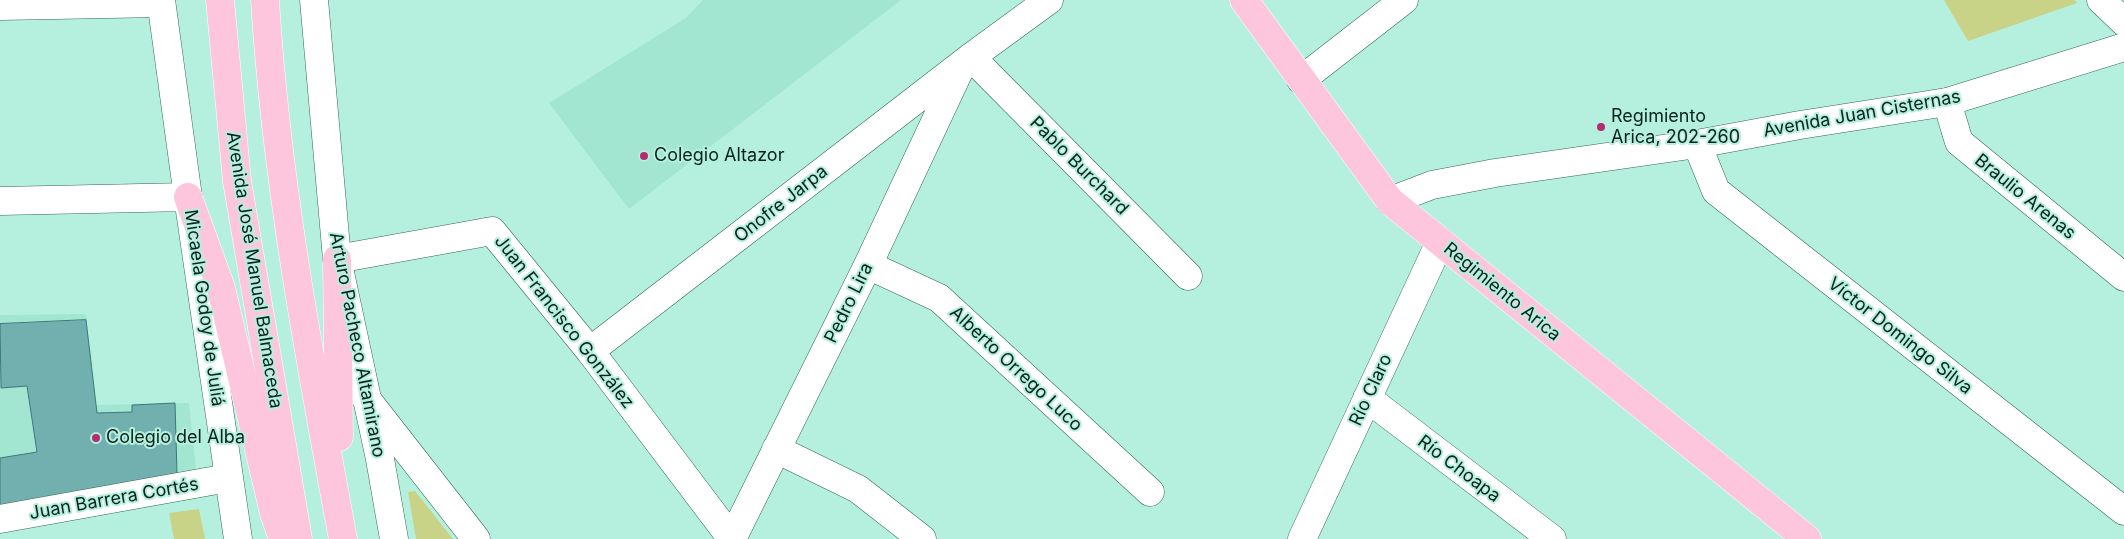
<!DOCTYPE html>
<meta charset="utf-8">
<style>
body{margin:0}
canvas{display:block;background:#b5f0de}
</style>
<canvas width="2124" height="539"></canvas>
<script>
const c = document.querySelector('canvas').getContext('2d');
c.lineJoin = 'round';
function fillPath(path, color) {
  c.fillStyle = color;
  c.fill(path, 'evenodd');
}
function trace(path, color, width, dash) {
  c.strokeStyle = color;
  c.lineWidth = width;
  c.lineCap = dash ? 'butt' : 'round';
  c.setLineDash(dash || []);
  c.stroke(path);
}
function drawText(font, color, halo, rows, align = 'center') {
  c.font = font + ' Inter,sans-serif';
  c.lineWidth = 4;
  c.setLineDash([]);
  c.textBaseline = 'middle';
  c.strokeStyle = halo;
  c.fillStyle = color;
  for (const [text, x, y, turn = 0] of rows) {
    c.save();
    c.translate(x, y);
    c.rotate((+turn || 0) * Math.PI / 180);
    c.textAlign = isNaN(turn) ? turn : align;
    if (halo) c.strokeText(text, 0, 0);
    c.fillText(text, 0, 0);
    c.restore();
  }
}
fillPath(new Path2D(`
 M703,0H901L629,209L549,103L686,18Z
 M86,314L96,405L189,403L196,470L0,507V315Z`), '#a2e5d1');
fillPath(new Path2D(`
 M1944,0H2075L2077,3L1968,41Z
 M415,491L453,539H416L408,492Z
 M199,509L205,539H174L169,513Z`), '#c9d387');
const building = new Path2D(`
 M86,320L97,413L132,412V405L175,403L177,474L0,507V458L37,452L27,386L1,388L0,324Z`);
fillPath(building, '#72b0af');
trace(building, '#3c7979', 1);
const street = new Path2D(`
 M2101,0L2124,22
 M0,6L161,3
 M971,57L1188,276
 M1301,80L1404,0
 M1947,102L1959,142L2124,277
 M1697,144L1716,191L2124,511
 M0,201L188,197L238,539
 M337,259L492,231L590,351L732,539
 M868,265L939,298L1150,492
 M590,351L971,57L1049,0
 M365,397L476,539
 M1367,398L1552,539
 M776,449L858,489L922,539
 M0,519L228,478
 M732,539L868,265L960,69
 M1302,539L1440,242`);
const secondary = new Path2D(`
 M161,0L188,197
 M314,0L337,259L380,459L394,539
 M1390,201L1432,185L1495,173L1697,144L1800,125L1947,102L2124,47`);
const primary = new Path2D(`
 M220,0L237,181L298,539
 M265,0C276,181 310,361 343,539
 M1244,0L1390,201L1807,539
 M188,197L221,288L274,513L283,539
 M337,259L339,437`);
trace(street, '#30685a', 29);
trace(secondary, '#30685a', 29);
trace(primary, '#fff', 29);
trace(street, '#fff', 28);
trace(secondary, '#fff', 28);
trace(primary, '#fec6dc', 28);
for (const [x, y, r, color] of [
 [1601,127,5,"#b22c6f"],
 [644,156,5,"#b22c6f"],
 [96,438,5,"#b22c6f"]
]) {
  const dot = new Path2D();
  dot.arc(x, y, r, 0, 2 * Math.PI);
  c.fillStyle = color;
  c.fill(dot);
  trace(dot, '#b5f0de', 2);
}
drawText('18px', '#0b221c', '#b5f0de', [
 ["Avenida Juan Cisternas",1862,114,-10],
 ["Pablo Burchard",1079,166,45],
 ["Braulio Arenas",2025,197,39],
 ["Onofre Jarpa",781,204,-38],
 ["Avenida José Manuel Balmaceda",254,270,81],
 ["Regimiento Arica",1502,292,39],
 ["Pedro Lira",849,303,-64],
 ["Micaela Godoy de Juliá",204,308,82],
 ["Juan Francisco González",564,322,52],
 ["Víctor Domingo Silva",1900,336,38],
 ["Arturo Pacheco Altamirano",357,345,79],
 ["Alberto Orrego Luco",1016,369,43],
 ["Río Claro",1371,390,-65],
 ["Río Choapa",1459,469,37],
 ["Juan Barrera Cortés",114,499,-10]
]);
drawText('18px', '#0b221c', '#b5f0de', [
 ["Regimiento",1611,117],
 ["Arica, 202-260",1611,138],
 ["Colegio Altazor",654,156],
 ["Colegio del Alba",106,438]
], 'left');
</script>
